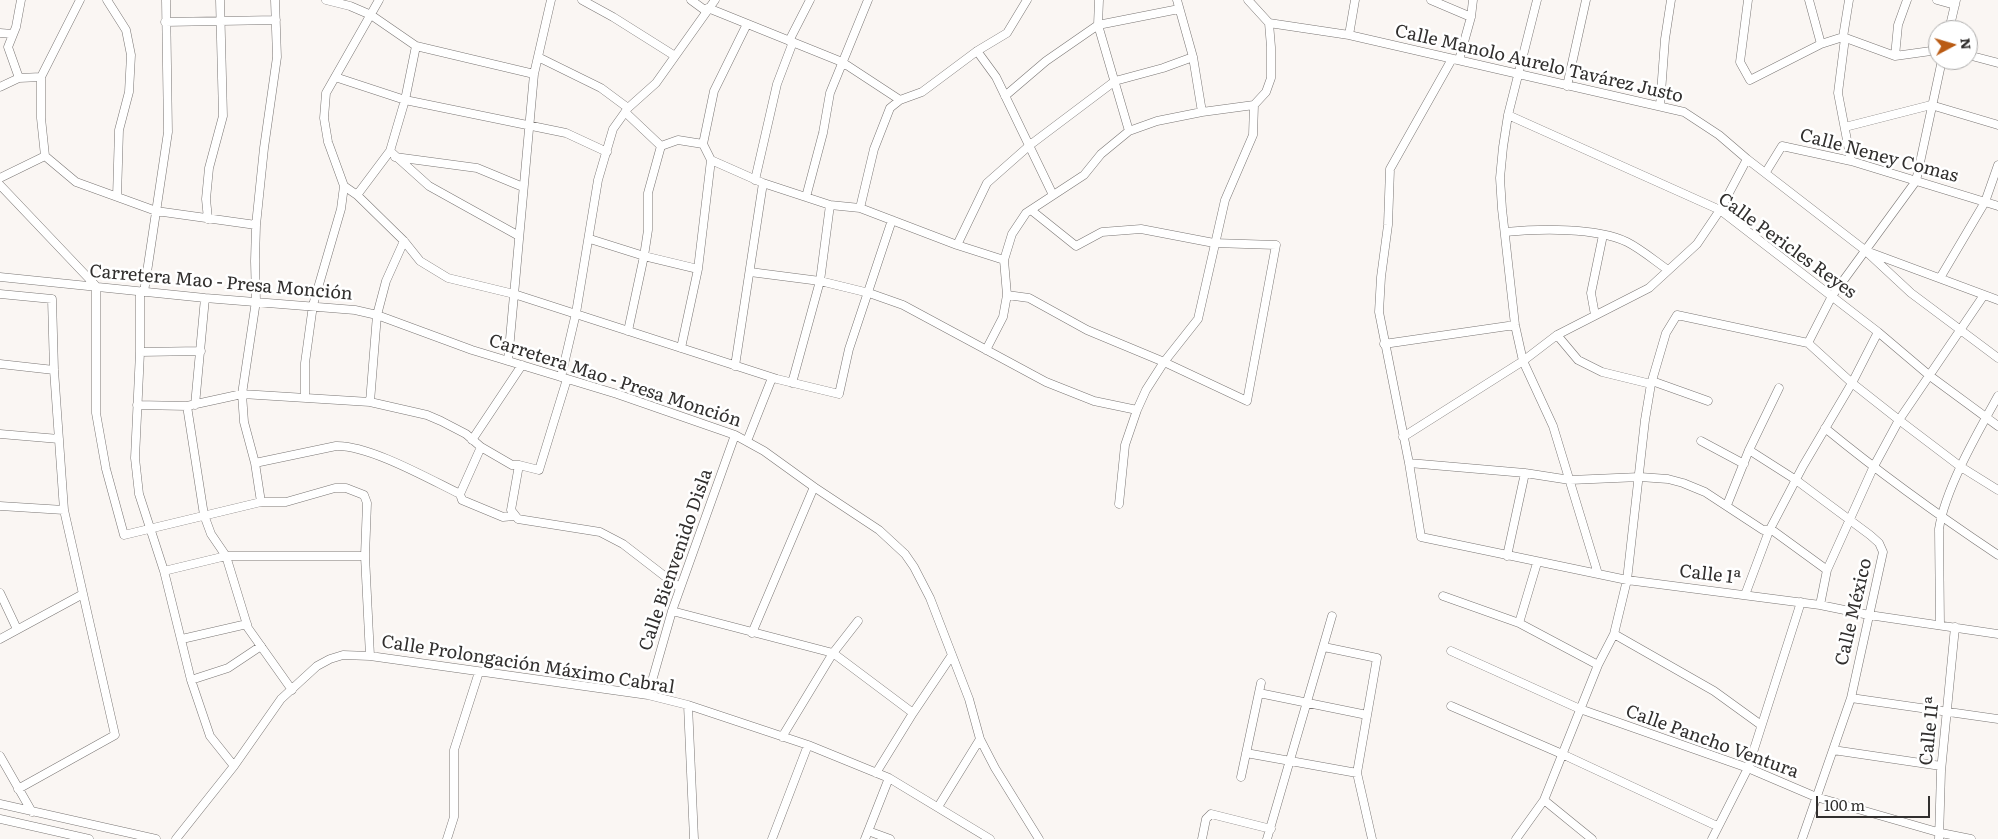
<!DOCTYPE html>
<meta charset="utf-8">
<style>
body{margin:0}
#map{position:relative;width:1998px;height:839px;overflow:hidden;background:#faf6f3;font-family:Literata,serif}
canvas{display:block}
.north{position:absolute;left:1928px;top:20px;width:50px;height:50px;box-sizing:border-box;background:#fff;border:1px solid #adacab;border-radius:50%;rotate:84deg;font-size:14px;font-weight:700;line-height:20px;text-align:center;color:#312f2e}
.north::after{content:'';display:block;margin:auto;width:18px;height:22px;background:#ba5b13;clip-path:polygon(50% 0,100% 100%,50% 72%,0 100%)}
.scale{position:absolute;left:1816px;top:796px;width:114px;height:22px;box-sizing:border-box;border:2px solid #312f2e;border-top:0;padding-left:6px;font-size:15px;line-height:18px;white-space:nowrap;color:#312f2e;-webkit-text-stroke:4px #fff;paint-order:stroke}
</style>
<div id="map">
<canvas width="1998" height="839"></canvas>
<div class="north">N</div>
<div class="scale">100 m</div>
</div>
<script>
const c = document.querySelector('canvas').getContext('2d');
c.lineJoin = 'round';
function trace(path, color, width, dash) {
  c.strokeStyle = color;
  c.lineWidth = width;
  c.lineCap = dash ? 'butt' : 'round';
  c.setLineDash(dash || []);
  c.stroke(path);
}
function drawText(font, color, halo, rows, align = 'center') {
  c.font = font + ' Literata,serif';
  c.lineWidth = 5;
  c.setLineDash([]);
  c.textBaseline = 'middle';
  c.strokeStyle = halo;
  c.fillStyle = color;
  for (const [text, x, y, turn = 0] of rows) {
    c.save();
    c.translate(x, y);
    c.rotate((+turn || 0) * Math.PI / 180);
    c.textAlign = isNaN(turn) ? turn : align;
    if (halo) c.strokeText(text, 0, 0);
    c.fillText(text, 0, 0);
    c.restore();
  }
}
const street = new Path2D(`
 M80,0L41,77V118L45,156L76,182L156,211L256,225
 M107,0L126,30L131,55L129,92L119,130L117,197
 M326,0L350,6L371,15L416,46L534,74
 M582,0L613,17L675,56
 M691,0L706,11
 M1099,0L1098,25L1129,131
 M1177,0L1193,57L1202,112
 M1431,0L1471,17
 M1537,0L1508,115L1503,147L1500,178L1502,209L1515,325L1523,361L1553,426L1598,574
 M1748,0L1740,62L1750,80L1821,44L1843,37L1895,56L1938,50
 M1809,0L1821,44
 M1937,0L1955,5
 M708,8L842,62L900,100
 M165,22L276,20
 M1269,23L1349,35L1684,112L1719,135L1747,159L1866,251L1998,300
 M1949,30L1956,0
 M0,33L13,34
 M1349,35L1355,0
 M1843,37L1849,0
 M1845,38L1838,93L1851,161
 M789,41L810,0
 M977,51L996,77L1053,195
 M1968,55L1998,63
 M1895,56L1898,25L1907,0
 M538,57L601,88L628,108
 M1452,59L1390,169L1388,225L1381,277L1379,312L1409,463L1421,537L1627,580L1820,605L1869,615L1998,634
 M1459,60L1471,17L1473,0
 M335,77L405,100L566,133L607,152
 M19,78L8,47L16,27L21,0
 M1567,86L1586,0
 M0,87L19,78L41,77
 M1005,96L1046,61L1098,25L1179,9
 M1660,106L1665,39L1671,0
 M625,112L661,146L648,193V230L644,256L628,331
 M1508,115L1720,210L1878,332L1930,376L1998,426
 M1845,127L1931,105L1998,125
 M661,146L678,140L703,144
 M390,151L429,186L519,236
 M395,157L477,168L523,187
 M711,160L763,183L830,205L860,208L957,245L1004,260
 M1766,172L1782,146L1851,161L1998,206
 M0,178L45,156
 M755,180L777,84L793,42
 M0,185L96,286V413L106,469L124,535L261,502H286L335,488H346L364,495L367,503L365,556L370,656
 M344,186L357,195L404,241L420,261L448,278L514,294L777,379L839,394L849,349L892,220
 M357,195L390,151L405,100L416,46
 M806,197L823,133L830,93L868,0
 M860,208L874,149L890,108L900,100L922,92L977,51L1007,33L1027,0
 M208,219L206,199L209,168L223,116L220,0
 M1505,232C1538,229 1596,227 1627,242C1641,249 1655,261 1668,270
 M590,239L644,256L698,269
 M957,245L987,183L1030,145L1115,81L1163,68L1193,57
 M1869,254L1911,293L1998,358
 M750,272L820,281L869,293L903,305L1046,382L1094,401L1137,410
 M0,277L205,298L355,310L377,315L472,350L617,394L735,435L764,451L814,487L879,530L905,554L914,567L930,598L969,699L980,739L995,768L1039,839
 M1940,278L1985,202L1998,165
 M140,292V352L135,458L139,494L164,571L191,680L210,736L234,766
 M144,292L168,132L166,0
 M0,294L52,299L54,370L64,510L115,735L18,789
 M1007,295L1029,298L1087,330L1164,362L1247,401L1276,245L1214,243L1141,229L1102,232L1076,246L1031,210
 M1595,315L1591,293L1603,235
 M1557,335L1578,360L1602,372L1651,384
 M1808,343L1832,296L1916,181L1942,60
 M1384,344L1515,325
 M681,348L698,269L711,160L703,144L714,91L747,24
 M986,350L1003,317L1007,295L1004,260L1012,234L1026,213L1084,175L1101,154L1129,131L1157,121L1202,112L1254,105L1266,92L1271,78V47L1269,23L1248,0
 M140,352L201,351
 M508,361L534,74L551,0
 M0,364L54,370
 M735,366L763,183
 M561,377L576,313L598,180L613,129L628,108L656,83L715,0
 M1652,381L1708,401
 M792,383L820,281L830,205
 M305,397V363L313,305L341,209L344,186L328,142L324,118L326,93L379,0
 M370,402L377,315L386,281L404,241
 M137,405L187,406L242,394L370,402L427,415L441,421L466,434L481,447L512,465H519L539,470L567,379
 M195,405L205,298
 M187,406L204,515L211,534L226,556L248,628L292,690
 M1825,428C1881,474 1938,515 1998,555
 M0,434L59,439
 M1403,437L1523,361L1557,335L1649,288L1697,244L1720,210L1747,159
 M472,440L522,365
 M747,441L772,378
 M1701,441L1744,464
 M481,447L460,494L462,500L503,517L514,516
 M1749,450L1796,480L1870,535L1879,543L1883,552L1851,698L1802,839
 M255,463L336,446C369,445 429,479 460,494
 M1409,463L1525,473L1570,480L1640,477L1668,479L1683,483L1705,492L1763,530H1772L1827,570
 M519,465L511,510L518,519L600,532L623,544L680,588
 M261,502L255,463L244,422L242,394L256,301L255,261L256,225L264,148L277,57L275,0
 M1119,504L1125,445L1137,410L1146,390L1164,362L1198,319L1225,200L1253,135L1254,105
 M1727,505L1749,450L1779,388
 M0,506L64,510
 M1507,556L1525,473
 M164,571L226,556H365
 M0,593L17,629
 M1745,595L1769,531L1803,466L1852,383L1878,332
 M1443,596L1519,623L1598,665
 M1820,605L1827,570L1873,468L1899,420L1984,295
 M672,611L833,653L913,713
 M1519,623L1537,563
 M1940,625L1939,529C1945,489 1978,432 1998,396
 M752,633L814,487
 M1614,634L1714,691L1761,725
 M0,639L83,594
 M182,639L247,624
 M1324,647L1377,658L1357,773
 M1451,651L1580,709L1748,768L1816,797L1941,833L1971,839
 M191,680L228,668L261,646
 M1259,693L1367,715
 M648,695L672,611L735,435
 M1851,698L1998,719
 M688,705L694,839
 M1451,706L1562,754L1717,826
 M782,737L833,653L858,621
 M1833,750L1941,766
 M1246,753L1357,773L1372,839
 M0,756L32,812
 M876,773L913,713L952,655
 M1241,777L1261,683
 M1544,800L1592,839
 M0,804L156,839
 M938,807L980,739
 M0,819L89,839
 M868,831L890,839
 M176,839L234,766L281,699L317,666L330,659L343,655L370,656L648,695L688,705L808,745L889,778L990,839
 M447,839L454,817V750L479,672
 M772,839L808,745
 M865,839L889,778
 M1202,839L1206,819L1211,814L1271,829
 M1267,839L1332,616
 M1516,839L1544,800L1598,665L1614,634L1627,580L1645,420L1651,384L1666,333L1677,315L1808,343L1852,383L1899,420L1961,467L1998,490
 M1712,839L1748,768L1801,602
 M1939,839L1941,771L1955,627`);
trace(street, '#7a7674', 9);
trace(street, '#fff', 8);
drawText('18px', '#312f2e', '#fff', [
 ["Calle Manolo Aurelo Tavárez Justo",1539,64,13],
 ["Calle Neney Comas",1879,156,15],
 ["Calle Pericles Reyes",1787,246,36],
 ["Carretera Mao - Presa Monción",221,283,5],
 ["Carretera Mao - Presa Monción",615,381,18],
 ["Calle Bienvenido Disla",676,560,-71],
 ["Calle 1ª",1710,575,7],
 ["Calle México",1854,612,-77],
 ["Calle Prolongación Máximo Cabral",528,665,9],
 ["Calle 11ª",1930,731,-84],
 ["Calle Pancho Ventura",1712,742,20]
]);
</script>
